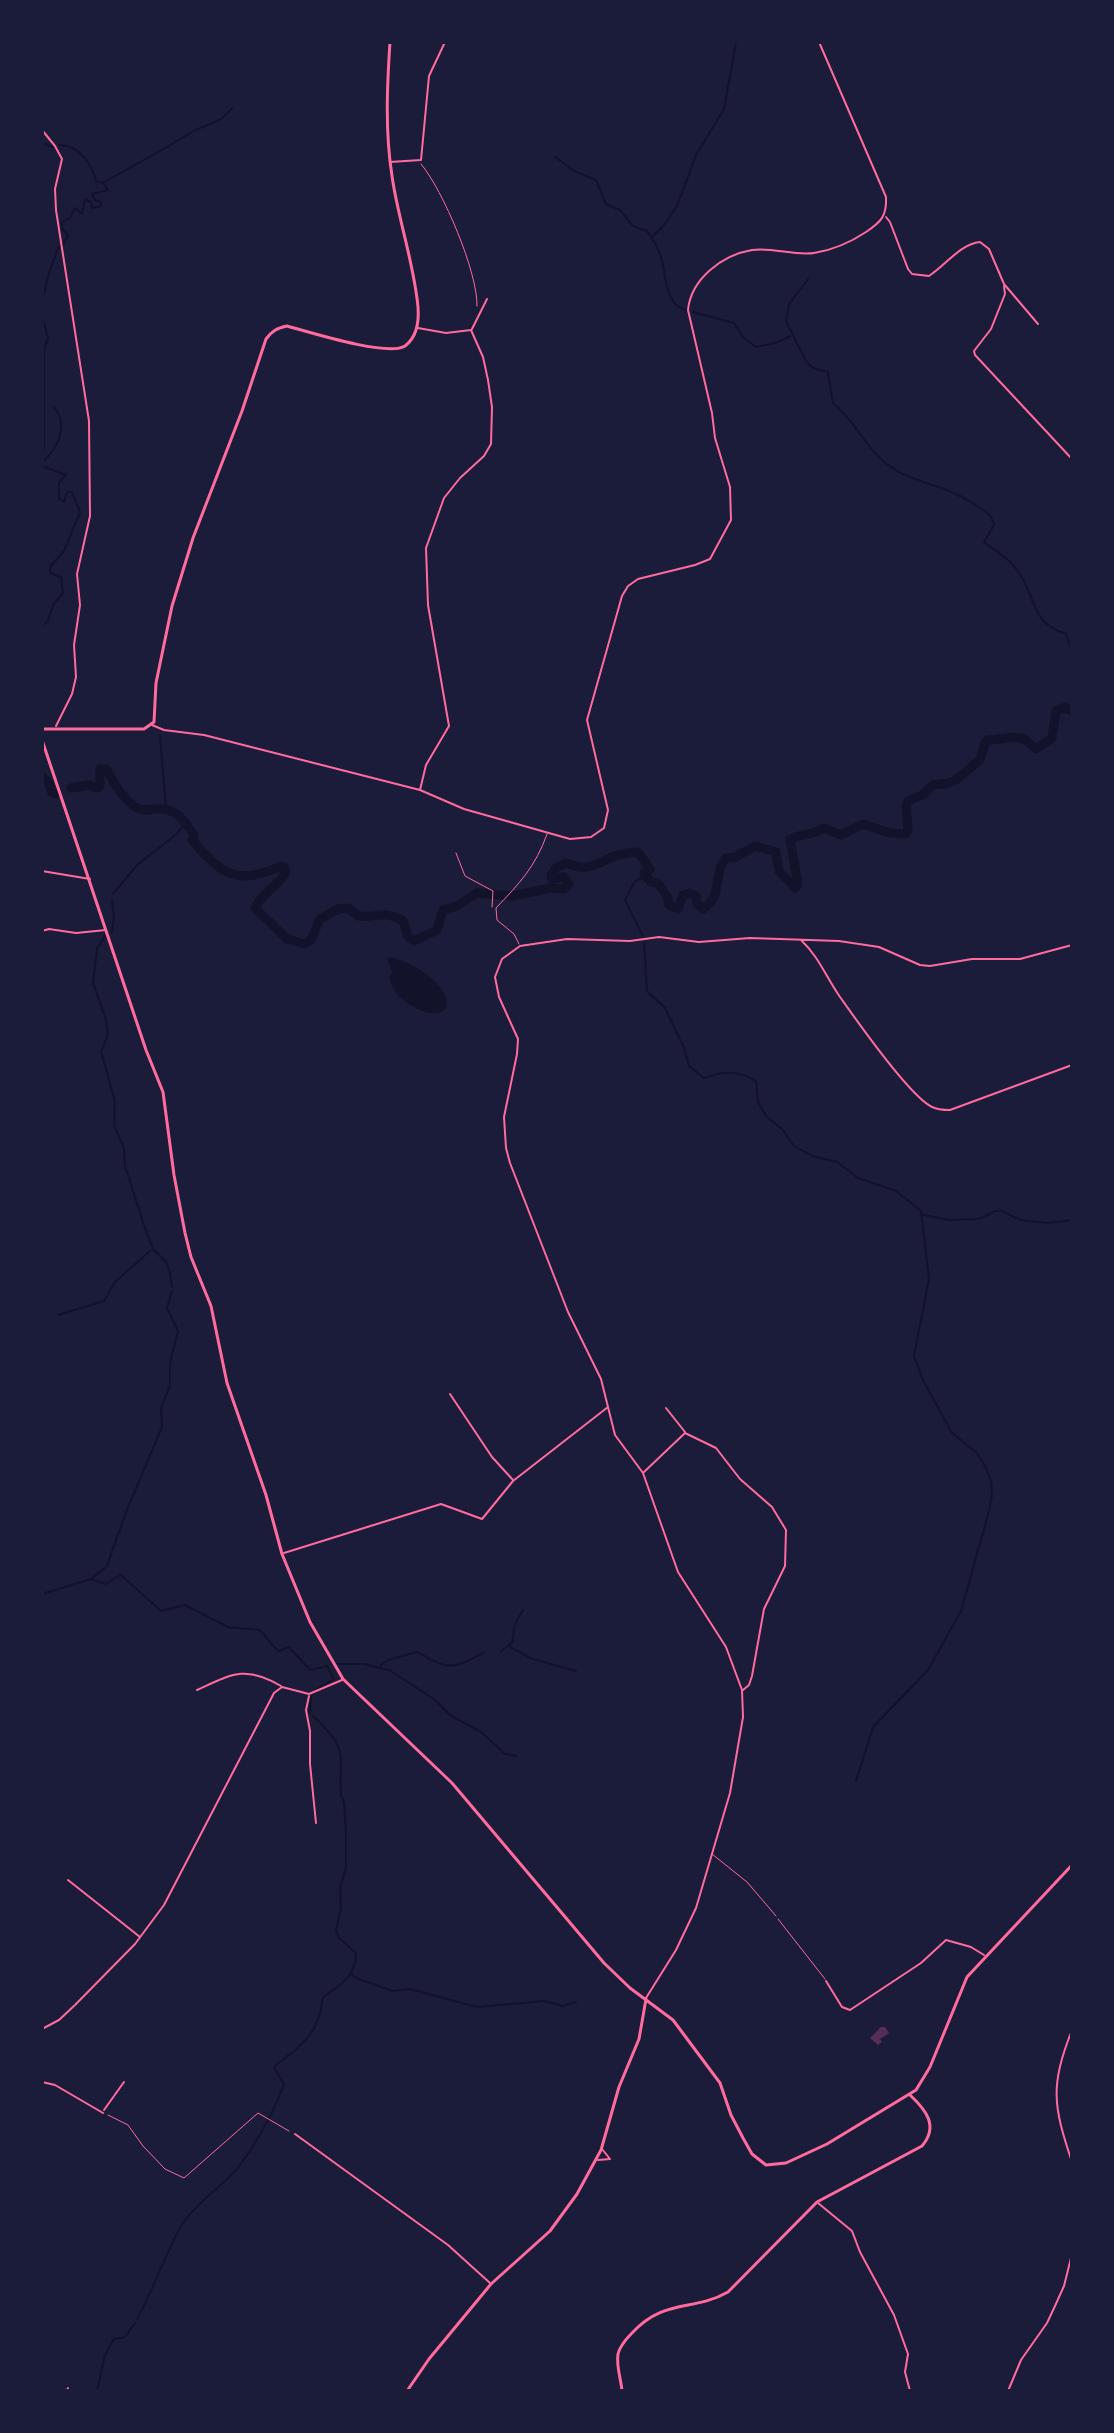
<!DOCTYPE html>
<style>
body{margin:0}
#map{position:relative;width:1114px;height:2433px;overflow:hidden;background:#1b1b3a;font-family:"Public Sans",sans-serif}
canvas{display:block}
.frame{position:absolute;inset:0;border:44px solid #1b1b3a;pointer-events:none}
</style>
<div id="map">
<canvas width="1114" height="2433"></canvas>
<div class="frame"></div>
</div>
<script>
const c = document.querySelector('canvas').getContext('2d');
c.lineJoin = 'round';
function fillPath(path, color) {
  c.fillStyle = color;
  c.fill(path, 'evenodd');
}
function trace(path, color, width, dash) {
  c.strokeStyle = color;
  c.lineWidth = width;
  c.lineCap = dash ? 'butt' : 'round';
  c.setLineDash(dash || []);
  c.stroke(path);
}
fillPath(new Path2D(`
 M390,957C408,961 431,974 442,990C456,1013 436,1018 418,1009C402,1001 395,995 389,978L392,972L387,959Z`), '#12122b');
trace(new Path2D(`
 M42,143L53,147
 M59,145C78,144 92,164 96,181L103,183L108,190L92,194L95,200L102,203L101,206L92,208L91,202L85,200L82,214L75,208L70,218L62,222V229L68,235L63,245
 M555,157L574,171L596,180L606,204L620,210L633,226L647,231C653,239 659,250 662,260C666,277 665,305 686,310
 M103,183C132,166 162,151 190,133C208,122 218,126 232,108
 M651,238L664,225L677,206L696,155L724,109L736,42
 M809,278L789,304L786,321L806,361L813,368L828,372L833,403C859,424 868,457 901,473C927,486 947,486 974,504C984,511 991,512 994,525L984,542C997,552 1012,560 1021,576C1036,601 1033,624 1066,634L1072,651
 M42,301L50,270L59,246
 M693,312L734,323L743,337L756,347L775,343L791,336
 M42,317L48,337L44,351V449L42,454
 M42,462C58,449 69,426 54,407
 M42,466L66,475L59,482V499L64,502L67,492H72L80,512L64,551L50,567V573L61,577L63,593L53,605L48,621L42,626
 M160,735L166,809
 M113,894L137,865L177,834L185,822
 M112,933L114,917L112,900
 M105,936L97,948L93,983L106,1020L108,1034L101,1052L115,1101L114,1126L124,1148L125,1166L143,1222L153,1249L166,1262L170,1272L172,1287
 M643,936L625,900L635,881L646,877
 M644,943L647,991L665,1008L684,1048L689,1066L704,1078C723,1071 738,1070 756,1081L758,1102L766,1116L782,1129L794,1146L812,1156L837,1162L858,1178L896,1191L921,1211L929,1279L914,1356L923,1380L952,1433L977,1453L985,1466L991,1481L992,1494L989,1511L961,1611L928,1670L873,1727L856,1781
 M923,1215L949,1220L978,1219L996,1211H1002L1020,1220L1048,1223L1072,1220
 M58,1315L104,1301L115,1282L151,1250
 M92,1579L105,1584L121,1575L161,1611L185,1605L228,1627L260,1630L276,1649L279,1651L289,1647L310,1670L327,1666L334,1679L314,1691
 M42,1594L91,1579L107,1566L126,1512L162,1427L161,1408L170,1386V1363L178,1331L167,1308L172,1291
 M510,1647L533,1659L576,1671
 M501,1651L512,1643L515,1624L523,1610
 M337,1664H364L389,1670L434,1699L450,1715L481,1732L505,1754L516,1756
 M380,1666L388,1660L417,1652C449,1669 449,1671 483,1653
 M310,1713L311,1696
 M351,1974L356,1978L393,1991L410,1989L477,2007L545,2001L563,2006L576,2002
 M137,2319C154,2289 165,2253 183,2223C195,2204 221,2187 236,2170C256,2145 274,2112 284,2084L274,2068L276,2065C304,2044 319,2033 323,1997C340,1986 357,1975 356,1953L339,1938L336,1930L341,1908L340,1888L346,1867V1833L344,1802L341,1796C339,1752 349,1749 313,1716
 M97,2391L105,2355L114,2339L125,2337L135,2323`), '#12122b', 2);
trace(new Path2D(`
 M42,777L49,783L52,793L56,794
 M71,788L89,785L97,788L100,786V769H106C115,783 121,798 137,808C143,811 148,810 155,809C176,807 183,819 194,835L192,840C222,875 237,886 281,866L284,867L286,872C278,886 262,893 255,908L287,939L305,944L311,940L320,919L338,909L348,908L359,916C380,918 381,909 403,921L408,936L414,941L437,930L443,910L457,906L477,893L513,896L550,888L564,889L569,884L564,877L552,879L551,875L556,868L566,863C591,873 595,863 618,855C624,853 632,853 638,852L650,869L644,873L651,882L658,883L668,898L669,905L678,909L683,895L689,893L696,896L697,904L703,909C724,895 712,874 726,858L735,857L755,846L776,852L779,871L795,888L798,884L790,839C803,833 809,837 824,828L841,835L863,824L890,833L905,834L908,830L906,805L908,801L924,794L933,785L949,783L957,779L980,760L985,743L988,740C999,740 1009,736 1021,738C1028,739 1030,746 1036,749L1052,738L1056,711L1065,707L1072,711`), '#12122b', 9);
fillPath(new Path2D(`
 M881,2027H885L889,2033L880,2039L882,2042L878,2045L870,2038Z`), '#542f53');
trace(new Path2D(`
 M421,164C443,190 478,273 477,306
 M456,853L465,876L493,891L492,907
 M108,2115L128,2125L143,2146L165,2169L184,2178L258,2113L289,2131`), '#ff6b9d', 1);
trace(new Path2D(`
 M519,944L514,934L497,920L496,908C519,884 536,866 547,834
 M712,1854L747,1882L776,1916
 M778,1919L825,1979`), '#ff6b9d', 1);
trace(new Path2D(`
 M42,130L55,146L62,159L55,189L56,210L89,421L90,516L77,574L80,605L74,645L76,677L72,694L56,726
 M390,162L421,160L429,76L445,42
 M886,217L890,222L908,269L912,274L929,276C946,265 960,244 980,242L989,249L1004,284L1038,324
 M1004,286L1005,294L991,329L974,351L975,355L1072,459
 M418,328L446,333L471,330
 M472,329L487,299
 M152,725L164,730L204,735L420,790L464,809L570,839L591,837L604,828L608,810L587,720L622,596L628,586L638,579L695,565L710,559L731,520L730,487L715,438L712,413L688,310C691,279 722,255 752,250C773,247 794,256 814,253C833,250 851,242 866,232C881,222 887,216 886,197L819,42
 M420,790L426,765L449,726L428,605L426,548L444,498L460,478L484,456L491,444L492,407L488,380L483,357L471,330
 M42,871L90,879
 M42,931L49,929L76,933L106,930
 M801,940C819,957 826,977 840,997C857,1021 909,1096 932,1107C938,1110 944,1110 950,1110L1072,1065
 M450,1394L492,1457L513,1480
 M666,1408L685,1432
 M644,1472L685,1433L716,1448L740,1479L772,1507L786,1530L785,1566L764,1609L752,1676L749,1685L743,1690
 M284,1553L441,1504L482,1519L513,1481L608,1407
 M197,1690C232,1674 245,1665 281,1686
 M309,1696L306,1710L310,1731V1764L316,1823
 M68,1880L140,1937
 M826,1981L842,2007L850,2010L921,1963L946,1940L971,1947L984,1955
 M646,1998L676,1950L696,1908L730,1793L743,1717L742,1690L726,1647L678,1572L643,1473L615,1435L601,1379L568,1312L510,1163L506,1148L504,1117L517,1054L518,1039L499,997L495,977L502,959L520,946L567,939L630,941L659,937L699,942L750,938L839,941L879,947L920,965L930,966L972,959H1020L1072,945
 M42,2029L59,2020L75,2005L135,1944L164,1905L274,1693L282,1687L309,1694L342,1680
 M1072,2030C1050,2086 1053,2105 1072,2162
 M42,2082L55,2085L103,2113
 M104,2110L124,2082
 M295,2134L448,2245L490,2283
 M598,2160L610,2159L602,2149
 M818,2203L852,2231L860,2252L894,2315L908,2354L905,2372L910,2391
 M66,2391L68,2388
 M1008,2391L1021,2360L1047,2323L1055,2306L1064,2286L1072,2254`), '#ff6b9d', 2);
trace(new Path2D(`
 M42,729H144L154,722L156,683L172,606L193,538L242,411L266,339C272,331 277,328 287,326C309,332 388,357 405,346C417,337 419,320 418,307C414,263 398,219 392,176C385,131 387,87 390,42
 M42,740L146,1050L163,1092L174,1175L185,1233L191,1257L211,1306L227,1383L266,1495L282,1554L310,1622L343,1679L452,1783L604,1963L630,1988L673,2020L720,2083L731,2115L743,2138L752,2154L766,2165L786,2163L827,2144L916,2090L930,2067L967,1977L1072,1865
 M407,2391L429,2359L491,2284L550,2231L577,2194L601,2150L619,2087L639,2039L646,1999
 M622,2391C621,2379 616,2366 618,2354C620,2346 626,2339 632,2333C664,2298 693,2312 728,2292L817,2202L922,2146C939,2126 926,2110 910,2095`), '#ff6b9d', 3);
</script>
